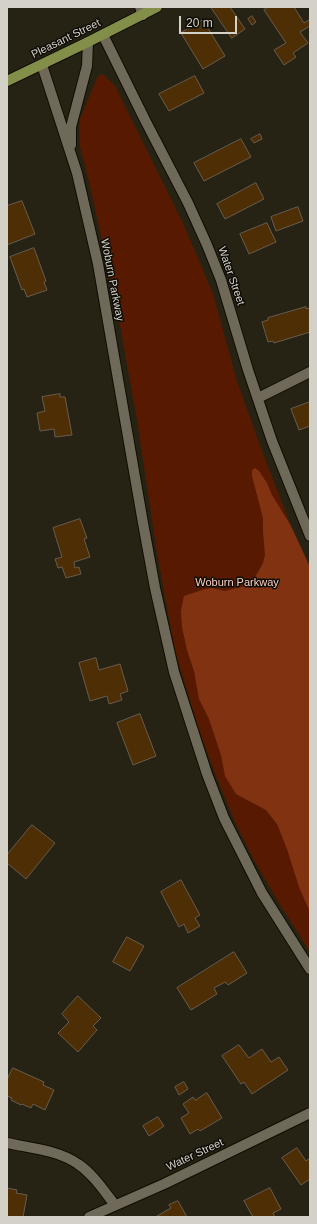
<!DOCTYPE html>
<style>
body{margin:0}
#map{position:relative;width:317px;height:1224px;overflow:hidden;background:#272314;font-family:Helvetica,sans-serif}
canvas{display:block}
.frame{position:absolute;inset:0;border:8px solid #d4d1c8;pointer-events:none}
.scale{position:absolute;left:179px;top:16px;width:58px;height:18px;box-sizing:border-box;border:2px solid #d4d1c8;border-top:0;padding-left:5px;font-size:12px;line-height:14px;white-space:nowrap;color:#d4d1c8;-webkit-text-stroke:3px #0e0c06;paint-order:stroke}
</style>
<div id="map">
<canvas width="317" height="1224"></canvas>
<div class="frame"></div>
<div class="scale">20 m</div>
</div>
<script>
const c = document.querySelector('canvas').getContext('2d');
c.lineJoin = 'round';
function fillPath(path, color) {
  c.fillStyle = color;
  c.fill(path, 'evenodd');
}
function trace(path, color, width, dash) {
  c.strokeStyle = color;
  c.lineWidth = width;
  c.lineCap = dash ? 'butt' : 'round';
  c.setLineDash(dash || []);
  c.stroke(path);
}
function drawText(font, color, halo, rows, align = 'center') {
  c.font = font + ' Helvetica,sans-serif';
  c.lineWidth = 3;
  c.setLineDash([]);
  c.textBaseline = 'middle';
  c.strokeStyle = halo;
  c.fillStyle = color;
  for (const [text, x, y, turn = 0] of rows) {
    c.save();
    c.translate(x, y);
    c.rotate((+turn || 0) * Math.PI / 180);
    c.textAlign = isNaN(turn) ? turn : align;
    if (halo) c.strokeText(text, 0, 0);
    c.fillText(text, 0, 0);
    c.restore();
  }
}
fillPath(new Path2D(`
 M103,74L115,86L183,223L213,294L237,381L261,448L291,526L310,567V952L274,895L253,858L235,822L216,776L200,733L175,651L157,553L137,420L119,320L91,190L80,147L79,132L80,119L96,80L98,76Z`), '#571a00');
fillPath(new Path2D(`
 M255,468L259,471L267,483L272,495L291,526L310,567V912L299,887L287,849L277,824L266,810L236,794L225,776L221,755L209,719L199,699L194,671L187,650L182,627L181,611L184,596L205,589L212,588L225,591L245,586L257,574L263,563L265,555L263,532V518L252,476V470Z`), '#813311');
const building = new Path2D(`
 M211,7H230L245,29L232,38Z
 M269,7H294L304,23L309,20L310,22V26L300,32L308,43L293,53L296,57L284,65L274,50L286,43L264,10Z
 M252,16L256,22L252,25L248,19Z
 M203,20L225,56L203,69L181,33Z
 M195,76L204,93L169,111L159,94Z
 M260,134L262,139L254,143L251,139Z
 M241,139L251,157L204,181L194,163Z
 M256,183L264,199L225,219L217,204Z
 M22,201L35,234L7,245V206Z
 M298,207L303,221L276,231L271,217Z
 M267,223L276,242L249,254L240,234Z
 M34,248L46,281L44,282L47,290L27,297L24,289L22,290L10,257Z
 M306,307V309L310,308V332L274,343L273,341L268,342L262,322L268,320V318Z
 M60,394V397H65L72,435L55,437L54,429L40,431L37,413L45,411L42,397Z
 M310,402V426L299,430L291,409Z
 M80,519L87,538L84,539L90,557L74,562L75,568L79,567L81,574L66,578L62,567L58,568L55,559L62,557L53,528Z
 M96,658L99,670L120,664L128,691L120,694L122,700L109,704L107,696L90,701L79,663Z
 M140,714L156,756L133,765L117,723Z
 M32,825L55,843L26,879L7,863V855Z
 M181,880L200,915L195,918L200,926L188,933L184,924L179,927L161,892Z
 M127,937L144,946L130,971L113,962Z
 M234,952L247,973L228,985L225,982L214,988L217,994L191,1010L177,988Z
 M78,996L101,1018L93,1026L97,1030L78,1052L58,1033L69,1022L62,1014Z
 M239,1045L249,1058L262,1049L271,1062L279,1057L288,1070L252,1094L244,1082L241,1084L222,1056Z
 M13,1068L44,1082L43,1085L54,1090L45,1110L33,1104L31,1108L22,1104L21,1105L11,1100L12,1098L7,1096V1080Z
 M184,1082L188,1089L179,1095L175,1087Z
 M207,1093L222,1118L200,1131L198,1129L190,1134L181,1118L189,1113L183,1104L193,1097L195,1100Z
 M158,1117L164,1126L149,1136L143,1126Z
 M297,1148L306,1161L310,1158V1179L301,1185L282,1158Z
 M7,1188L17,1190L16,1193L27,1195L23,1217H7Z
 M270,1188L281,1209L273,1213L275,1217H253L244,1201Z
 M178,1201L187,1217H158L157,1216L171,1208L169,1205Z`);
fillPath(building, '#4e2f05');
trace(building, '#695c4e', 1);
const minor = new Path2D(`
 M140,7L143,15
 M103,35L145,120L188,203L207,245L221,280L248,370L272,441L310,536
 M42,65L77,173L98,264L143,523L155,588L174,672L207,774L224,818L262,893L310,969
 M71,145V127L87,66L88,42
 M258,398L310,372
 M7,1143C30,1148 58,1150 78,1164C93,1174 104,1191 115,1205
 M89,1217L164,1184L310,1113`);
const major = new Path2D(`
 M7,81L88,42L157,7`);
trace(minor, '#100c01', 12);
trace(major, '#100c01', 12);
trace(minor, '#6e6958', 10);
trace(major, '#838e48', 10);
drawText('11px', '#d4d1c8', '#0e0c06', [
 ["Pleasant Street",66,39,-26],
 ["Water Street",231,276,71],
 ["Woburn Parkway",112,280,79],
 ["Water Street",195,1155,-25]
]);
drawText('11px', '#ffcfbe', '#0e0c06', [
 ["Woburn Parkway",237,583]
]);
</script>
